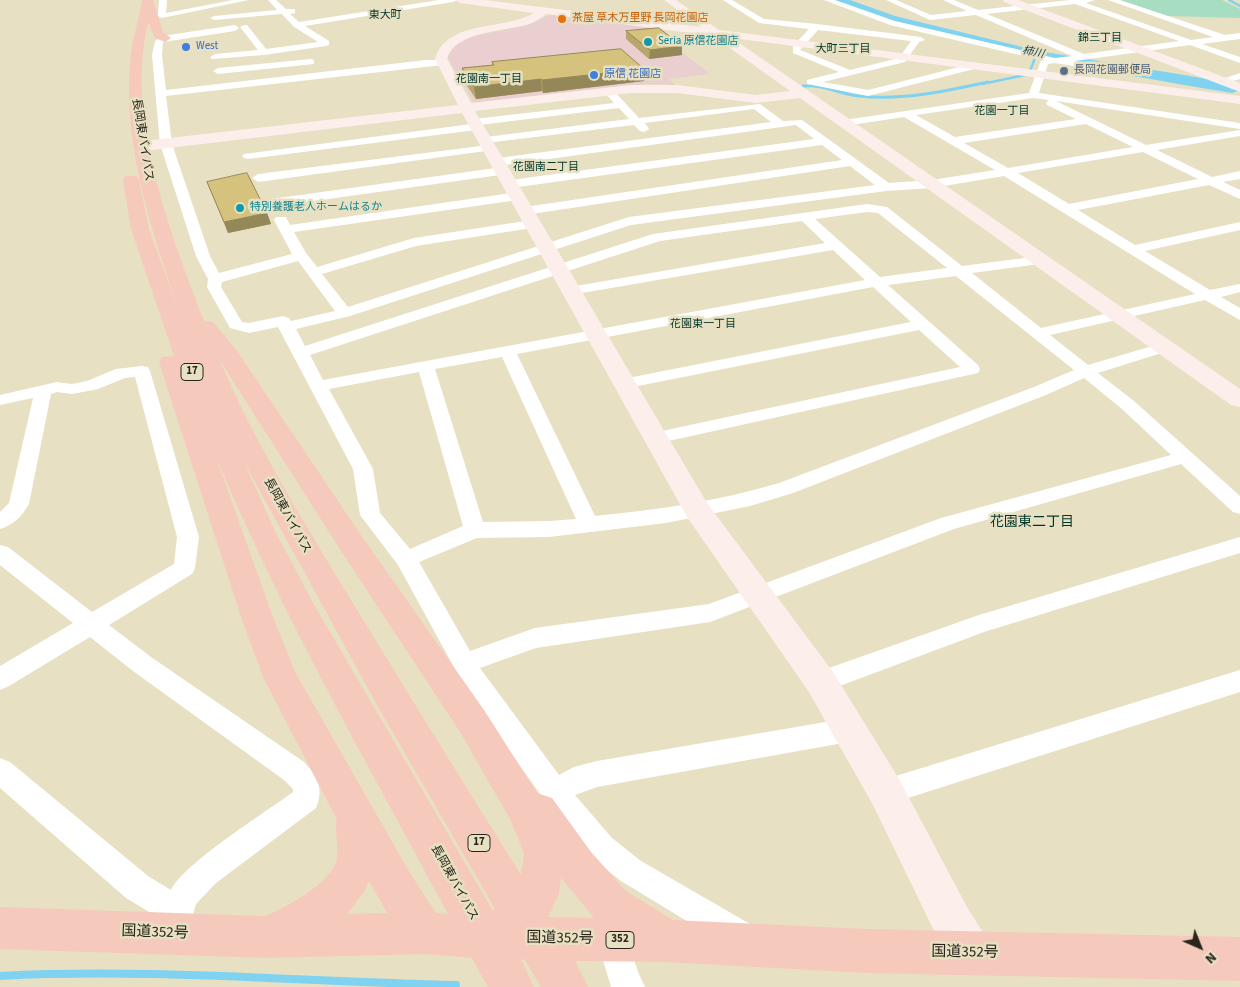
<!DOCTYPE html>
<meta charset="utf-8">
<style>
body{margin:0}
#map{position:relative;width:1240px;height:987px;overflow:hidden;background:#e8e0c3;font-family:"Source Sans 3",sans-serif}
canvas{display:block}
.north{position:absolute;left:1175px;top:922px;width:50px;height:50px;-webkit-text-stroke:4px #e8e0c3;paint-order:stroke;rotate:136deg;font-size:14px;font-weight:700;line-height:20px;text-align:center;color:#29251a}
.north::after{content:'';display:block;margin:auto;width:18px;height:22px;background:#29251a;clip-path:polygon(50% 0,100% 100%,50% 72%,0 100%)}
</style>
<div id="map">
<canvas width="1240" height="987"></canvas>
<div class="north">N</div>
</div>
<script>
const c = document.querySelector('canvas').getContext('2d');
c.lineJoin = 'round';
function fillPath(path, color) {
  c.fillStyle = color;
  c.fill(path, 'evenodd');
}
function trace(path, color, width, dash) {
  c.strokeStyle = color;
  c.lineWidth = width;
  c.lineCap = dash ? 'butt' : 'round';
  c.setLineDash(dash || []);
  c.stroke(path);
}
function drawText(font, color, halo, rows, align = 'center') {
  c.font = font + ' "Source Sans 3","Noto Sans JP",sans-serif';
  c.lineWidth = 5;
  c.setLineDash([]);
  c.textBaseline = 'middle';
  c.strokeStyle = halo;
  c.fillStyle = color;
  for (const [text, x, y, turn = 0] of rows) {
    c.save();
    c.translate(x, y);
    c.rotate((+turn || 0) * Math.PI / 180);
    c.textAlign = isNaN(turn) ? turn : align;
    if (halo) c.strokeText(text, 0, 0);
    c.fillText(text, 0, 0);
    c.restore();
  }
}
fillPath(new Path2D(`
 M551,14L650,27L710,74L669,79L675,85L647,84L474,103L447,56L448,52L458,43L475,36L531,24Z`), '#e9cfcf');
fillPath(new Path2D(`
 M1119,0H1222L1240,9V18L1166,16Z`), '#a7dec1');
trace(new Path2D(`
 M1229,0L1240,6
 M1030,71L1035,58
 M982,84L1025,75`), '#7fd2f0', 2.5);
trace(new Path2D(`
 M803,86C822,84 840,94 859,96C902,101 946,91 988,82`), '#7fd2f0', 3);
trace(new Path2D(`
 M0,976C152,968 304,982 456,985`), '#7fd2f0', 8);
fillPath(new Path2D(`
 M832,0H850L895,16L1039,51L1232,83L1238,85L1240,88L1238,91L1232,93C1098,70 962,49 834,3Z`), '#7fd2f0');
fillPath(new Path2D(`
 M159,0H167L166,13L233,0H249L162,18L158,16Z
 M268,0H276L286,9H295V13L290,14L299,22L439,0H457L453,2L305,26L329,41V45L326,46L264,55L212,59L210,57L215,54L258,50L240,27L244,25H247L266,49L318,42L294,27L282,14L214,20L210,18L214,16L277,10Z
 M723,0H732L764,19L817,24L921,37L925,40L919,42L905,62L823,82L868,90L975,63L980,66L978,68L868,96L807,84V80L839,72L793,53V46L809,29L759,23ZM818,30L911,41L899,58L850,70L800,50Z
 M824,0H835L895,21L1055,58L1072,56L976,15L930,20L886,0H896L931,15L967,11L943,0H954L978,10L1070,0H1095L1086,3L1191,40L1213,37L1108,0H1120L1225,35L1240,33V39L1202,44L1240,57V63L1190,45L1075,61L1114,67L1116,69L1111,72L1055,63L1048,64L1039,93L1240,123V129L1056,101L1146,145L1240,130V136L1157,150L1212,177L1240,171V179L1223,182L1240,190V199L1209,185L1078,210L1135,245L1240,222V230L1145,251L1210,290L1240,284V292L1221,297L1240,308V320L1205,300L1050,335L1088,365L1159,344H1171L1173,347L1171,350L1098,373L1134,401L1240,496V514L1233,512L1181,464L954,529L710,622L536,648L480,668L559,775L574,767L597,761L849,718L858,722L862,730L858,738L849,742L597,787L575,795L612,838L641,861L750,924L755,935L750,946L739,951L728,946L621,881L592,858L545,801L467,691L398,565L360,515L353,469L278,327L249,333L230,328L207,287L208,279L196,256L160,144L152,55L155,41L162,36L235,25L239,28L235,31L163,42L162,55L166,90L426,60H446V64L443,65L166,96L172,144L210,256L219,273L292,254L274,220L276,217H286L290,225L518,192L524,196L518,200L294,232L306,253L317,267L414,238L532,220L539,224L532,228L416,246L322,274L348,307L629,217L875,185L850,166L525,215L519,211L525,207L842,160L822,145L511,188L505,184L511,180L814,139L796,125L498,166L492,162L498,158L771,122L754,109L645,123L649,129L644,132L640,131L634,125L486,143L480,140L486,137L629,119L619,108L479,125L481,127L476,130L248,159L244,158L242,156L244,154L471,124L469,122L474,119L614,103L604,92L609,89L613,90L639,118L760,104L783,121L802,120L889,183L932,180L995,170L904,117L844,126L839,123L844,120L1029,93L1041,60L890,25ZM1075,4L1179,41L1084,54L987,14ZM1033,98L1049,100L1046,103L1047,105L1076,119L955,137L916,115ZM1086,124L1133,147L1008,168L964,143ZM1143,152L1198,179L1069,204L1018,173ZM1004,176L1195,294L1041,328L972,273L1040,264L1045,263L1047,260L1045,257L1040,256L962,266L887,207L867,204L653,234L305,346L296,329L350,316L631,225L886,191L932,188ZM867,212L878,213L947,268L880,277L815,219ZM802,221L825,243L570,287L565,288L563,291L565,294L570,295L833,250L865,280L323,380L310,355L660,241ZM298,261L335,311L291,321L289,318L283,316L249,323L242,322L221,287L222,282ZM956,276L1074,370L1034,387L779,483C719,501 657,510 595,516L517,354L873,287L911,322L623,379L617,380L614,384L617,388L623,389L919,330L960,367L648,434L646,438L648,442L655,444L978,373L980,369L978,365L888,285ZM502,357L576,519L549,521L483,522L435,369ZM419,372L463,526L410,549L380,513L373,469L329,389ZM1084,378L1122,409L1171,455L941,518L709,604L535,628L470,651L419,562L477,538L549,537L666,523L750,506L793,493L1046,395Z
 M311,59L314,60V64L218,74L213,71L218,68Z
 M1240,73V79L1222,84L1217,81Z
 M489,145L493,146L495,148L493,150L258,182L252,178L258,174Z
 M503,167L507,168L509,171L507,174L271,207L265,203L271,199Z
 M142,366L148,367L150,371L199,537L195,568L192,574L109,625L151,657L304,762C318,776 324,790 316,808L216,883L196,904L187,935L176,939L165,935L161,924V919L126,898L0,788V758L10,762L148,876L171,890C183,864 266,812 293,792V789L284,780L133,671L90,637L9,686L0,690V666L73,623L0,565V545L8,547L92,612L174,564L177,537L135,377L125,378L98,389L72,394L57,392L51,394L29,504C22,516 14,525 0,529V512L9,503L33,398L0,405V395L57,382L72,384L87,381L116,369Z
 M1240,537V553L984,632L821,693L812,690L809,682L812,674L979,615Z
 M1240,670V692L886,805L876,801L872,792L876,783L886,779Z
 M613,924L624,929L638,972L645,987H611L597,940L602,929Z`), '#fff');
fillPath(new Path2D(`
 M455,0H485L701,27L664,0H676L719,30L1240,96V104L732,38L1240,389V407L1231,405L800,98L756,103L677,93H631L475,111L707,503L833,672L899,779L968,909L986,937L993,952L986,967L971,974L956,967L938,939L873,805L809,692L687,517L462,113L152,150L147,148L144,145L147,142L152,140L458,105L435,59C447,19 504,31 534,13L460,3ZM546,14L713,36L790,91L756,95L677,85H631L471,103L447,59C455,30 505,32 529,24C535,22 541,18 546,14Z
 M1003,0H1018L1240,83V92L1004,2Z`), '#fcefeb');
fillPath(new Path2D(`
 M142,0H153L163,32L171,38L165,42L155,38L148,22C125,119 170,231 204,321L213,322L237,351L363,538L484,710L537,793L552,798L591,852L626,891L673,920L866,929L1240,937V981L866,973L667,962L575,961L588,987H541L525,960L521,959L534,987H488L472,958L425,954L266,958L0,949V907L265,916C286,907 333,883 337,858C339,847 334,827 337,820L263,677L241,617L159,362L162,357L174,356L131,229L123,180L125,176H137L139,180L149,229L182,320C154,238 123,151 130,63C131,42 139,21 142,0ZM219,359L343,554L460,732L510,819L524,853L521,875C463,782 405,689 348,595C302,519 254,441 219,359ZM216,457C282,615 367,763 448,914L436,913L410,873L295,672L273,617ZM243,460L377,705L494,907L493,911L312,601L276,533ZM561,878L563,880L594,918L548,917L559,894ZM369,881L387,913L347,914L364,892Z`), '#f6c9bd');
fillPath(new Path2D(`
 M626,31L682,55L649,59L626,39Z
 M492,62L644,69V81L543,93L542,91L476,99L463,80L462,68L492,65Z
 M207,182L267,213L271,224L228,233Z`), '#b7a76c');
fillPath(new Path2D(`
 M682,46V55L649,59L650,50Z
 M644,69V81L543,93L542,80Z
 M541,79L542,91L476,99L474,87Z
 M267,213L271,224L228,233L224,222Z`), '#958858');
const building = new Path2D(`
 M659,28L682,46L650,50L626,31Z
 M621,49L644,69L542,80L541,79L474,87L462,68L494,65L492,62Z
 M247,173L267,213L224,222L207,182Z`);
fillPath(building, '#d5c27d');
trace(building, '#958858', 1);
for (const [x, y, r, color] of [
 [562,19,5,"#e8710a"],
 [648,42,5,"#0f9aa8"],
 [186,47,5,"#3f7fe0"],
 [1064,71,5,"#5c6f8a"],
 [594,75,5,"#3f7fe0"],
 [240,208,5,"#0f9aa8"]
]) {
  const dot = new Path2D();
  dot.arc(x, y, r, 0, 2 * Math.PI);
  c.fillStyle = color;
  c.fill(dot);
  trace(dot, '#e8e0c3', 2);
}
drawText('11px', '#003628', '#e8e0c3', [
 ["東大町",385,16],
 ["錦三丁目",1100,39],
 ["大町三丁目",843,50],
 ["花園南一丁目",489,80],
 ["花園一丁目",1002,112],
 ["花園南二丁目",546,168],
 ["花園東一丁目",703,325]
]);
drawText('11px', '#c56008', '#e8e0c3', [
 ["茶屋 草木万里野 長岡花園店",572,19]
], 'left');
drawText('11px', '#0d838f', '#e8e0c3', [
 ["Seria 原信花園店",658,42],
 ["特別養護老人ホームはるか",250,208]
], 'left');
drawText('11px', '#366cbe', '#e8e0c3', [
 ["West",196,47],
 ["原信 花園店",604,75]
], 'left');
drawText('italic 11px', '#1c424f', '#e8e0c3', [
 ["柿川",1033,53,12]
]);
drawText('11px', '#4e5e75', '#e8e0c3', [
 ["長岡花園郵便局",1074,71]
], 'left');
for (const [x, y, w] of [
 [192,372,22],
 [479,843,22],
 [620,940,28]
]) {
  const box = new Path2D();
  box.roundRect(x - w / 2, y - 8.5, w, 17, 4);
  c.fillStyle = '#e8e0c3';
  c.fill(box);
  trace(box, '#29251a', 1);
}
drawText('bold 11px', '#29251a', null, [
 ["17",192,372],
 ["17",479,843],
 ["352",620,940]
]);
drawText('12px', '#29251a', '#e8e0c3', [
 ["長岡東バイパス",142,140,81],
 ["長岡東バイパス",287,516,61],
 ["長岡東バイパス",454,883,61]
]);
drawText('14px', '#003628', '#e8e0c3', [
 ["花園東二丁目",1032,523]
]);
drawText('15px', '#29251a', '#e8e0c3', [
 ["国道352号",155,933,2],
 ["国道352号",560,939,1],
 ["国道352号",965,953,1]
]);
</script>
